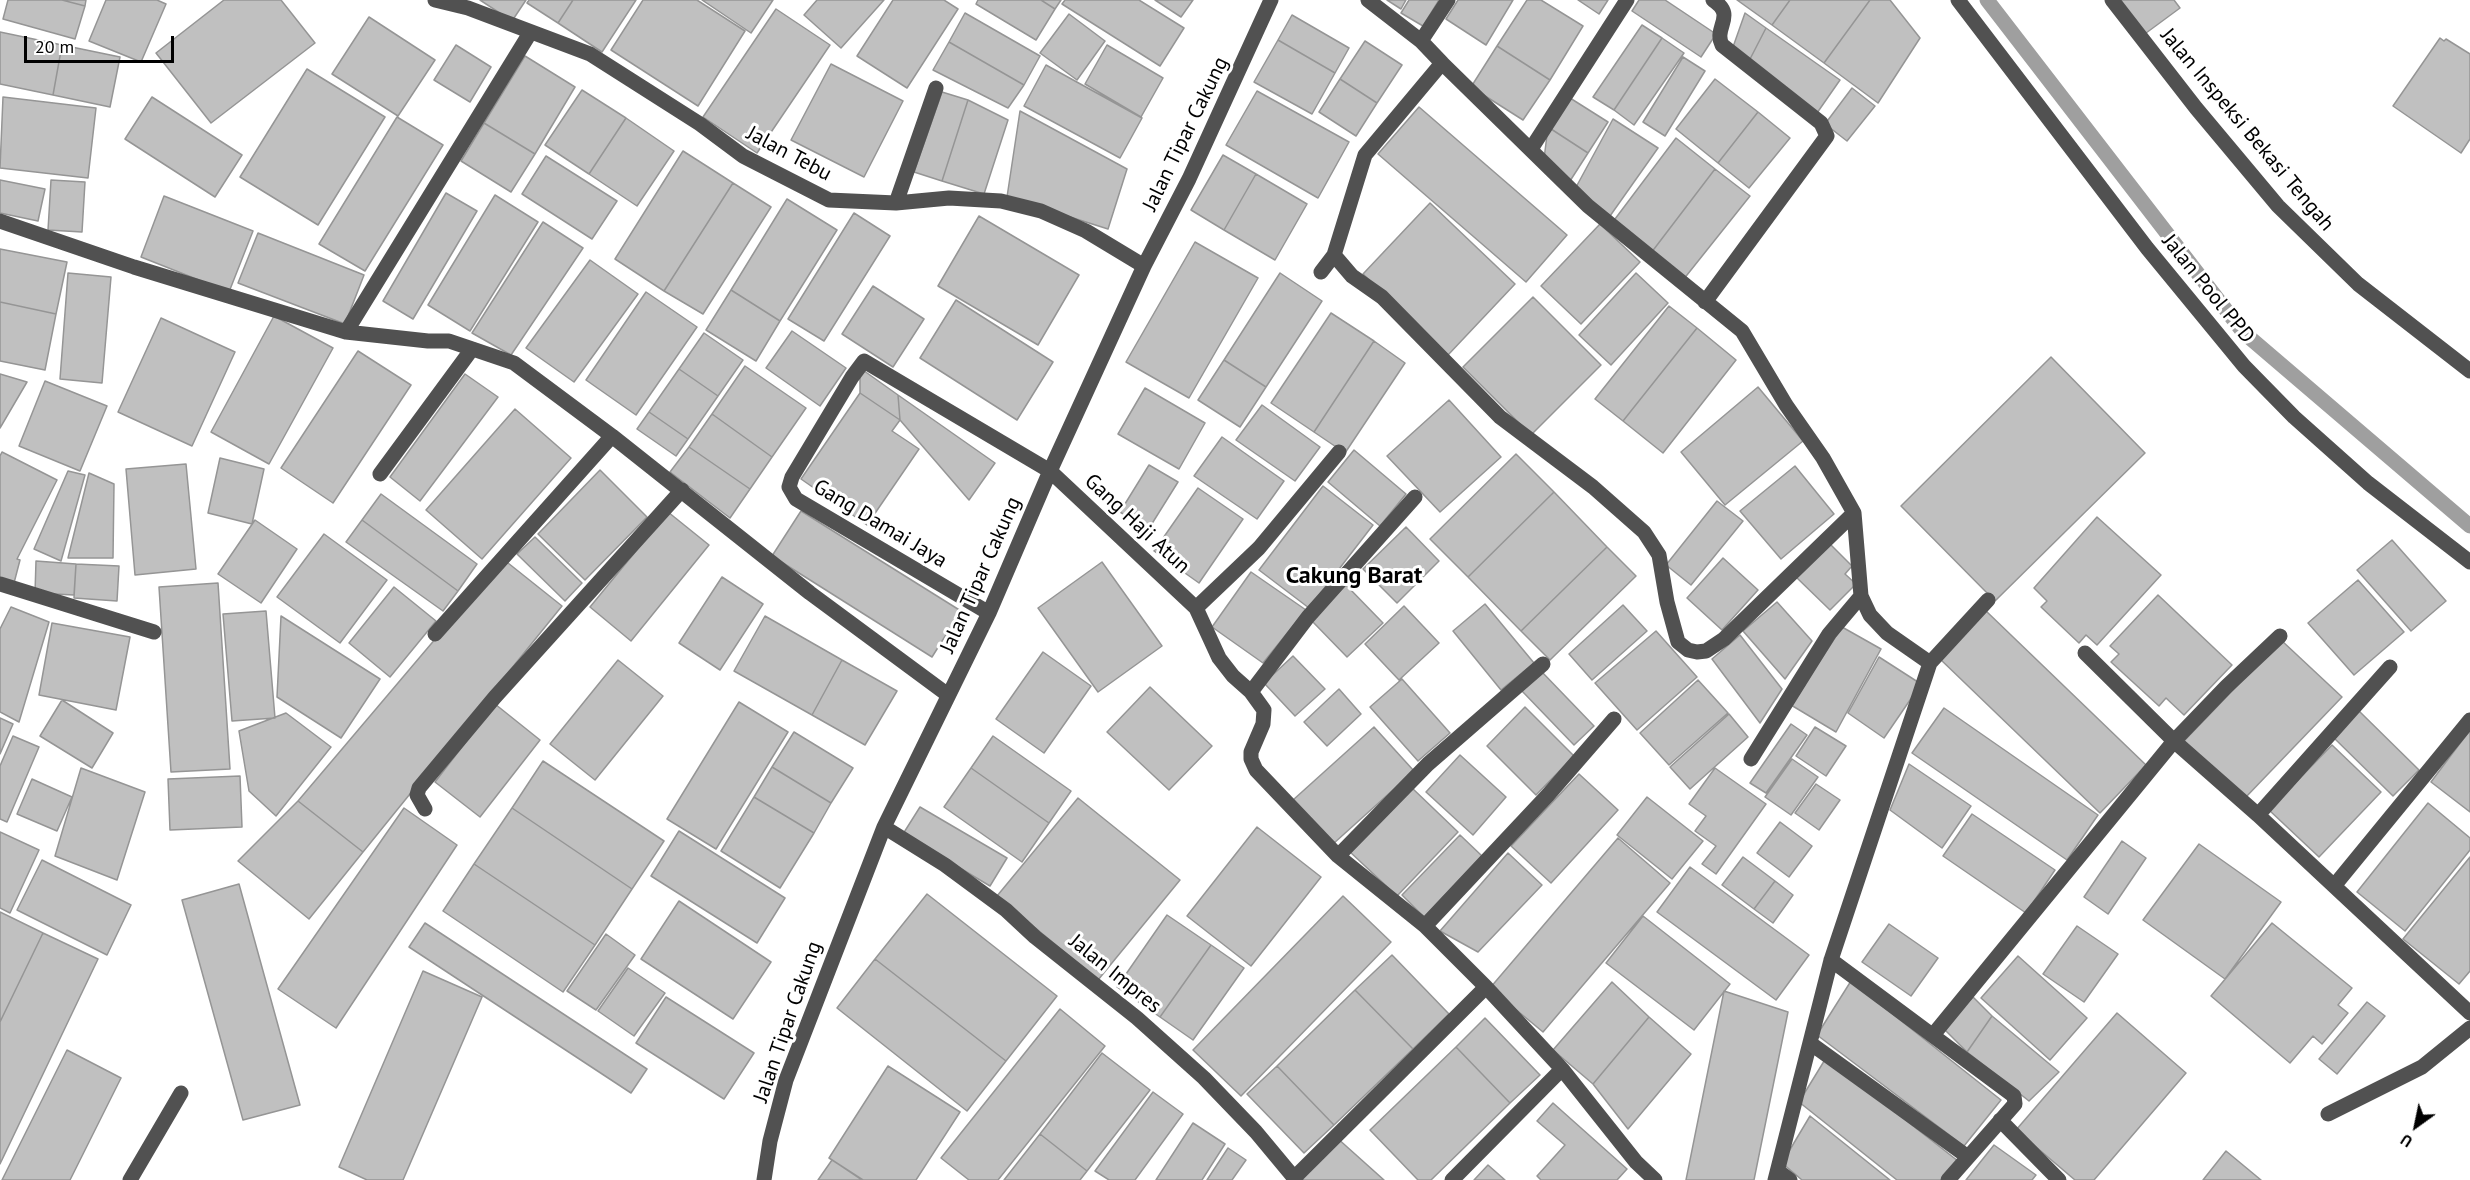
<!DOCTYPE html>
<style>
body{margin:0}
#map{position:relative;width:2470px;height:1180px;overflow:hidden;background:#fff;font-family:"PT Sans",sans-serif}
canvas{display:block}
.north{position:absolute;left:2386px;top:1096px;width:60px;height:60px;-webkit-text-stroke:4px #fff;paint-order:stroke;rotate:213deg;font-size:16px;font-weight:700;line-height:24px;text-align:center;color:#000}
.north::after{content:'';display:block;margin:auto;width:21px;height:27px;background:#000;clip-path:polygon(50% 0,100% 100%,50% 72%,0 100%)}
.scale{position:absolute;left:24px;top:36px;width:150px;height:27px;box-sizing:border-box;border:3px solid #000;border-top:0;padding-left:8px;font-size:18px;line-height:21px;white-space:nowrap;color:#000;-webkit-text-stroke:4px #fff;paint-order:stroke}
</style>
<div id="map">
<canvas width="2470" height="1180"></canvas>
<div class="north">U</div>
<div class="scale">20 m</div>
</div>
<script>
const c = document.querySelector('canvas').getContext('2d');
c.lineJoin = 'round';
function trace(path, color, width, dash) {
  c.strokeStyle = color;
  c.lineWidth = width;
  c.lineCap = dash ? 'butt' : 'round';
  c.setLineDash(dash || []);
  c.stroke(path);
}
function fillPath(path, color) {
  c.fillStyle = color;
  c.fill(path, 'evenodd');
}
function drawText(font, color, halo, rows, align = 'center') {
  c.font = font + ' "PT Sans",sans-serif';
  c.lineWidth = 6;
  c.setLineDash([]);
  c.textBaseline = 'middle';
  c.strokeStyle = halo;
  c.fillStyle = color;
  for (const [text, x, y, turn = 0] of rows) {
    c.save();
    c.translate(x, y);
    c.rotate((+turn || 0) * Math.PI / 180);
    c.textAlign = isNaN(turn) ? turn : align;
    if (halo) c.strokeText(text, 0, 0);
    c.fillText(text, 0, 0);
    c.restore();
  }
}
trace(new Path2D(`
 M1987,0L2243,332L2470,526`), '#9f9f9f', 15);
const building = new Path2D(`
 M8,0H62L85,6L75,39L3,19Z
 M62,0H86L85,6Z
 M106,0H157L166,4L141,62L89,41Z
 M224,0H281L315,43L211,123L156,53Z
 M480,0H526L512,21Z
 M529,0H573L558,23L527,3Z
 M573,0H636L602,52L558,23Z
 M643,0H697L745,31L698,106L611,50Z
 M702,0H773L751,33Z
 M817,0H884L841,48L804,15Z
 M893,0H944L958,9L907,88L857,56Z
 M978,0H1041L1055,9L1036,40L976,4Z
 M1041,0H1061L1055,9Z
 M1065,0H1139L1184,28L1160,66L1062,4Z
 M1155,0H1193L1181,17Z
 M1387,0H1406L1401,9Z
 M1409,0H1439L1423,26L1401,13Z
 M1458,0H1513L1486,45L1446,19Z
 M1527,0H1541L1583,26L1550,80L1497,46Z
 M1578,0H1608L1599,14Z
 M1639,0H1665L1716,34L1701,57L1632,11Z
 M1737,0H1790L1772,25Z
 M1790,0H1870L1824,63L1772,25Z
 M1870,0H1890L1920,38L1878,103L1824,63Z
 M2114,0H2174L2180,8L2142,36Z
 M776,9L830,45L757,153L703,117Z
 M965,13L1040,56L1024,85L949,42Z
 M1745,13L1766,28L1749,61L1733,47Z
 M1069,14L1105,41L1077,80L1040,53Z
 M1292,15L1349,48L1335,73L1278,40Z
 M369,17L435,60L398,116L332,74Z
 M1642,25L1662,38L1614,110L1593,97Z
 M1766,28L1840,80L1817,113L1749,61Z
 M0,32L62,45L53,95L0,84Z
 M1662,38L1684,53L1634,125L1614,110Z
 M2440,38L2444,41L2446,39L2470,54V139L2461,153L2393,106Z
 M1278,40L1335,73L1312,114L1254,82Z
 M1365,41L1402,65L1377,103L1340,79Z
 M949,42L1024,85L1008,108L933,70Z
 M62,45L120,57L110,107L53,95Z
 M456,45L491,67L470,102L434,80Z
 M1107,45L1163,78L1141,117L1085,84Z
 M1497,46L1550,80L1523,120L1471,87Z
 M525,56L575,87L535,154L484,123Z
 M1683,57L1705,71L1665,136L1643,122Z
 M831,64L903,101L864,177L791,140Z
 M1046,65L1142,118L1120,158L1024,106Z
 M307,69L385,117L318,225L240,177Z
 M1340,79L1377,103L1356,136L1319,112Z
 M1715,79L1758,112L1718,163L1676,129Z
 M1852,88L1875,106L1847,141L1825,124Z
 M582,90L626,118L589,174L545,145Z
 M1257,91L1349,142L1318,198L1226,145Z
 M942,92L968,100L942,181L914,172Z
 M3,97L96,108L88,178L0,168Z
 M152,97L242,155L215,197L125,139Z
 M1570,98L1608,122L1588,153L1548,127Z
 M968,100L1008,120L984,194L942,181Z
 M1419,107L1567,235L1526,282L1378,154Z
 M1020,111L1127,169L1108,229L1007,197Z
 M1758,112L1790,138L1749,188L1718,163Z
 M397,117L443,145L365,271L319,244Z
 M626,118L674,151L637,206L589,174Z
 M1613,119L1658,148L1610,216L1575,189Z
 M484,123L535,154L511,192L461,161Z
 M1548,127L1588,153L1570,181L1544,159Z
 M1676,138L1715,169L1651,253L1612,223Z
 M683,151L733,183L664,291L615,259Z
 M1223,155L1256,174L1224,230L1191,210Z
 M546,156L617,201L592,239L522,194Z
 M1715,169L1750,196L1683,280L1651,253Z
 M1256,174L1307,204L1275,260L1224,230Z
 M0,180L45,189L38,221L0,213Z
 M51,180L85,182L82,232L48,230Z
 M733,183L771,207L703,314L664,291Z
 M446,193L477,211L413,319L383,301Z
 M495,195L538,222L470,331L428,305Z
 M164,196L253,231L229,292L141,257Z
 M787,199L837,230L780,321L731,290Z
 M1430,203L1515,284L1448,355L1363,274Z
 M854,213L890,236L824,341L788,319Z
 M979,216L1079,275L1038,345L938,286Z
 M543,222L583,248L511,355L472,333Z
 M1600,224L1640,262L1581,324L1541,286Z
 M258,233L364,275L345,324L238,283Z
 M1195,242L1258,278L1189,398L1126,362Z
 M0,249L67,262L56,314L0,302Z
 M590,260L638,294L574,382L526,348Z
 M68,273L111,277L102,383L60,379Z
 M1280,273L1322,301L1266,387L1224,360Z
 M1636,273L1668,303L1611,365L1579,335Z
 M873,286L924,319L893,367L842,334Z
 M731,290L780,321L756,361L706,330Z
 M646,292L697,327L636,415L586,380Z
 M1533,297L1601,365L1531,435L1463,367Z
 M956,300L1053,362L1017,420L920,358Z
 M0,302L56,314L45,370L0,361Z
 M1669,306L1697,328L1623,421L1595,399Z
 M1331,313L1374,341L1314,432L1271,403Z
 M274,316L333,348L269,464L211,432Z
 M161,318L235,352L192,446L118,412Z
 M1697,328L1736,360L1663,453L1623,421Z
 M792,331L846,368L820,406L766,368Z
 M704,333L743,360L718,396L679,369Z
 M1374,341L1405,363L1345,453L1314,432Z
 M358,351L411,385L333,503L281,468Z
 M2051,357L2145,453L1995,601L1901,506Z
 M1224,360L1266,387L1240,427L1198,400Z
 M745,366L806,408L772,457L712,414Z
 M860,368L898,395L900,420L860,393Z
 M679,369L718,396L688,439L649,412Z
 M0,374L27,382L0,428Z
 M465,374L498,397L420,501L390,477Z
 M45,381L107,406L80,471L19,446Z
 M1758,387L1803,441L1725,505L1681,452Z
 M1145,388L1205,423L1179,469L1118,434Z
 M860,393L900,420L892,431L919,449L867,525L801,479Z
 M898,395L995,463L969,500L900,420Z
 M1449,400L1501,457L1440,512L1387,456Z
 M1262,405L1320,447L1295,481L1236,440Z
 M515,409L571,458L482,559L426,510Z
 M649,412L688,439L676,456L637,429Z
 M712,414L772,457L750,489L689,447Z
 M1222,437L1284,481L1257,519L1194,476Z
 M689,447L750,489L730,518L670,472Z
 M1354,450L1406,494L1380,526L1328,482Z
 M2,452L57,480L17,559L20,560L14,583L0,580V456Z
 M1516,454L1554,492L1468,577L1430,539Z
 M220,458L264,469L252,524L208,513Z
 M186,464L196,569L135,575L126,469Z
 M1149,465L1178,482L1148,530L1120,512Z
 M1795,466L1834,514L1781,559L1740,511Z
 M600,470L647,517L585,580L538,534Z
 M68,471L85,475L61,561L34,549Z
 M89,473L114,484L113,558H68Z
 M1323,486L1373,525L1309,608L1259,570Z
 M1198,488L1243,519L1199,583L1154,551Z
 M1554,492L1607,547L1521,631L1468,577Z
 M381,494L477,564L458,591L362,520Z
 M1717,501L1743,521L1691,585L1666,565Z
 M801,511L961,611L932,657L772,556Z
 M668,512L709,545L631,641L590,607Z
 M2097,517L2161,575L2097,645L2086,635L2079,643L2041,607L2047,601L2034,588Z
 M255,520L297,549L261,603L218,574Z
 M362,520L458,591L443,611L346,542Z
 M1406,527L1439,561L1397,603L1363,569Z
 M324,534L387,580L340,643L277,597Z
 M535,537L582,583L565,601L517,554Z
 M2392,540L2446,601L2411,631L2357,570Z
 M1829,543L1852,566L1845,574L1856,584L1830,610L1796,577Z
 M1607,547L1636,576L1550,660L1521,631Z
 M1723,558L1758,590L1722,630L1687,598Z
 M503,559L562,606L363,852L298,801Z
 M36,561L76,564L74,595L35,593Z
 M1102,562L1162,646L1098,692L1038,608Z
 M76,564L119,566L117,601L74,598Z
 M1251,572L1306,610L1263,663L1212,627Z
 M722,577L763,604L720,670L679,643Z
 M2358,580L2404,632L2354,675L2308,623Z
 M218,583L230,769L171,772L159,587Z
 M1346,585L1383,623L1347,657L1311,620Z
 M394,587L436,621L390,677L349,643Z
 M2158,595L2232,665L2184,715L2166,698L2159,706L2111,662L2119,654L2110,646Z
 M1777,602L1812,641L1785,679L1743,631Z
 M1485,604L1534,663L1501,690L1453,631Z
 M1623,605L1647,631L1592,680L1569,654Z
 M1404,606L1439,643L1399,680L1365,644Z
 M11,607L49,622L19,722L0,712V629Z
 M1985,610L2146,765L2100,813L1939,658Z
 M266,611L275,718L232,721L223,614Z
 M281,616L380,679L341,738L277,697Z
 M765,616L842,660L812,715L734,671Z
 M52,623L130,637L116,710L39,695Z
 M1842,627L1881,649L1836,732L1791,705Z
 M1656,631L1697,677L1637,730L1595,683Z
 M1740,635L1782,689L1760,723L1712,659Z
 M2281,640L2342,697L2245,798L2184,741Z
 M1043,652L1091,686L1044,753L996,719Z
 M1293,656L1325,689L1295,716L1264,683Z
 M1879,657L1921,684L1884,738L1848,713Z
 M618,660L663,696L595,780L550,744Z
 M842,660L897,691L865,745L812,715Z
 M1541,671L1594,726L1574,745L1521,690Z
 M1402,679L1450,733L1418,761L1370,707Z
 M1698,680L1728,713L1669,765L1640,733Z
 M1150,687L1212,746L1169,790L1107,732Z
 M1339,689L1361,714L1327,746L1304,722Z
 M62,700L113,733L92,768L40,736Z
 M739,702L788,732L716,849L667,819Z
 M495,704L540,740L480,817L435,782Z
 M1525,707L1574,756L1536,795L1487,746Z
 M1944,708L2098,815L2067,860L1912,753Z
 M2358,710L2419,770L2393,796L2332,736Z
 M286,713L331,747L276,816L249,791L239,731Z
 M1729,714L1748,737L1690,789L1670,767Z
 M0,718L13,724L0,754Z
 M1791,724L1807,735L1766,793L1750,783Z
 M1374,727L1414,771L1333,844L1293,800Z
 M1815,727L1846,746L1826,776L1796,756Z
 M2470,730V812L2431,782Z
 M794,732L853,768L831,803L772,767Z
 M13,736L39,747L7,822L0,819V766Z
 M993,736L1071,791L1049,823L971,768Z
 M2332,745L2381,792L2319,857L2269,810Z
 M1460,755L1506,797L1473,835L1426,792Z
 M1792,759L1818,777L1791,815L1765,797Z
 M543,761L664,841L632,889L512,808Z
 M1909,764L1971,806L1942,848L1890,810Z
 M772,767L831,803L814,833L754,797Z
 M81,768L145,792L117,880L55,856Z
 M971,768L1049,823L1022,862L944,807Z
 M1715,768L1766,804L1716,874L1702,864L1716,846L1695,831L1706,816L1689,804Z
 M1579,774L1618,810L1551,883L1511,846Z
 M240,776L242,827L170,830L168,779Z
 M32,779L72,797L57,831L17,814Z
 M1816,784L1840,800L1819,830L1795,813Z
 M1411,787L1458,832L1397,896L1349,851Z
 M754,797L814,833L780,888L721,851Z
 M1647,797L1703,841L1672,879L1617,835Z
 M1078,798L1180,880L1098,980L997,896Z
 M298,801L363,852L309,919L238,861Z
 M2428,803L2470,838V850L2405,931L2357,892Z
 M920,807L1007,858L990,886L903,834Z
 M404,808L457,845L336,1028L278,989Z
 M512,808L632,889L595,945L474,864Z
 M1972,814L2055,870L2026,913L1943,856Z
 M1780,822L1812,846L1789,877L1757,853Z
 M1257,827L1321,877L1251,966L1187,916Z
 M679,831L785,898L757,943L651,876Z
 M0,832L39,850L10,913L0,908Z
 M1460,835L1482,856L1424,917L1402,895Z
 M1618,838L1670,883L1543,1032L1490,988Z
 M2122,841L2146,858L2108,914L2084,897Z
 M2199,844L2281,902L2225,979L2143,920Z
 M1508,853L1542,885L1478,952L1440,931Z
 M1743,857L1775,881L1754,909L1722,885Z
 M2470,857V971L2459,984L2403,939Z
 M42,860L131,905L107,955L17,910Z
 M474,864L595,945L563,992L443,911Z
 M1690,867L1809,955L1776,1000L1657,912Z
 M1775,881L1793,895L1773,923L1754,909Z
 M239,884L300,1105L243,1120L182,900Z
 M927,894L1057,996L1006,1061L875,959Z
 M1343,896L1391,942L1241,1096L1193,1050Z
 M679,901L771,962L733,1019L641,959Z
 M0,912L43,933L0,1022Z
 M1167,915L1211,945L1160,1017L1117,987Z
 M1643,916L1730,984L1694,1030L1606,963Z
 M425,923L647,1069L631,1093L409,947Z
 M2272,923L2352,988L2338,1005L2348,1013L2322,1044L2313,1036L2290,1063L2211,996Z
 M1889,924L1938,958L1911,996L1862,962Z
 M2077,926L2118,954L2084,1002L2043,974Z
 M43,933L98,959L0,1164V1022Z
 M606,934L635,955L596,1010L567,991Z
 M1211,945L1244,968L1193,1040L1160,1017Z
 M1392,955L1449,1014L1413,1049L1355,990Z
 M2018,956L2087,1018L2050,1060L1981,998Z
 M875,959L1006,1061L967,1111L837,1008Z
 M628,968L665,993L634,1036L598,1011Z
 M423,971L482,997L403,1180H367L339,1167Z
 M1851,981L2001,1100L1964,1146L1817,1035Z
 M1612,982L1649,1017L1593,1084L1553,1050Z
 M1355,990L1413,1049L1334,1125L1277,1066Z
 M1724,991L1788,1012L1754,1180H1686Z
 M666,997L754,1053L724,1099L636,1043Z
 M1973,997L1992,1016L1967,1052L1943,1028Z
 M2367,1002L2385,1016L2337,1074L2319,1059Z
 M1060,1009L1105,1046L998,1180H969L941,1158Z
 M2117,1013L2186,1073L2094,1180H2075L2016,1130Z
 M1992,1016L2059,1072L2029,1101L1967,1052Z
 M1649,1017L1691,1054L1628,1129L1593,1084Z
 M1485,1018L1540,1075L1510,1103L1456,1047Z
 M1456,1047L1510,1103L1431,1180H1418L1370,1130Z
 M67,1050L121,1078L70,1180H2Z
 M1102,1053L1150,1090L1087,1171L1040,1134Z
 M1826,1058L1958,1161L1943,1180H1897L1799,1102Z
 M888,1066L960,1112L916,1180H863L829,1158Z
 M1277,1066L1334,1125L1304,1153L1247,1094Z
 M1153,1092L1183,1114L1135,1180H1109L1095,1171Z
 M1553,1103L1627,1169L1617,1180H1541L1537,1176L1565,1145L1537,1121Z
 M1810,1116L1890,1180H1802L1782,1163Z
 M1193,1123L1225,1144L1202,1180H1156Z
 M1040,1134L1087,1171L1080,1180H1004Z
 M1336,1137L1384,1180H1300Z
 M1994,1145L2036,1175L2032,1180H1966Z
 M1228,1148L1246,1160L1232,1180H1207Z
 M2226,1151L2261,1180H2203Z
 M832,1160L862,1180H818Z
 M1488,1165L1505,1180H1474Z`);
fillPath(building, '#c0c0c0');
trace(building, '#959595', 1.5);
trace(new Path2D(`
 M435,0L468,8L590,54L700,124L743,156L829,200L896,203L949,198L1001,201L1041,211L1086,231L1144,266
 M1958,0L2147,248L2244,366L2294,417L2368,483L2470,562
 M2112,0L2196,108L2278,206L2358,284L2470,371
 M1421,41L1448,0
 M1442,63L1588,206L1742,331L1786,405L1823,458L1854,513L1861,596L1870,615L1887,633L1930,663
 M1531,149L1627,0
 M896,203L936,88
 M0,221L134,267L346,332L428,341H449L514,363L612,436L810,593L948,695
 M1334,255L1352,276L1382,297L1500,417L1593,487L1644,532L1659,555L1667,602L1678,642L1688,650L1697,652L1706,651L1724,639L1854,513
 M1321,272L1334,255L1365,155L1442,63L1421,41L1368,0
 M1705,302L1827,136L1821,123L1722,45C1713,27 1737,16 1713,0
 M346,332L530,33
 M380,474L472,349
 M0,584L154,632
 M1196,608L1259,548L1339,452
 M989,613L796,499L789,487L792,477L852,377L864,361L1050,471L1196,608L1219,658L1233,676L1251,692L1264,710L1263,724L1251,752V759L1256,770L1338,856L1425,926L1486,987L1562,1069L1636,1162L1655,1180
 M435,634L612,436
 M2085,653L2174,741L2258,815L2470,1013
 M1251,692L1308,617L1415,497
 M1751,759L1829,634L1861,596
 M425,809L417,795L419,788L495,697L682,490
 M2258,815L2390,667
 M884,827L945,865L1006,910L1035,937L1137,1018L1204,1078L1256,1132L1296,1180
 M1338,856L1428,764L1543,664
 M2334,886L2470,720
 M1425,926L1548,795L1614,719
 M1831,960L2014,1096L2015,1104L1948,1180
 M1933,1035L2174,741L2226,687L2280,636
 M1810,1043L1968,1157
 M2328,1114L2422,1067L2470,1028
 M2000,1120L2059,1180
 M1778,1171L1790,1180
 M1294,1178L1486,987
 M130,1180L181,1093
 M764,1180L770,1141L786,1080L884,827L989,613L1050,471L1144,266L1189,179L1271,0
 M1452,1180L1562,1069
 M1775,1180L1831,960L1930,663L1988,600`), '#515151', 15);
drawText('21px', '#000', '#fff', [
 ["Jalan Inspeksi Bekasi Tengah",2247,130,50],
 ["Jalan Tipar Cakung",1186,134,-64],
 ["Jalan Tebu",789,154,28],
 ["Jalan Pool PPD",2208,289,51],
 ["Gang Damai Jaya",880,524,31],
 ["Gang Haji Atun",1137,524,43],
 ["Jalan Tipar Cakung",981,575,-66],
 ["Jalan Impres",1115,974,39],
 ["Jalan Tipar Cakung",788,1022,-71]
]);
drawText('bold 24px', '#000', '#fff', [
 ["Cakung Barat",1354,576]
]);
</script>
